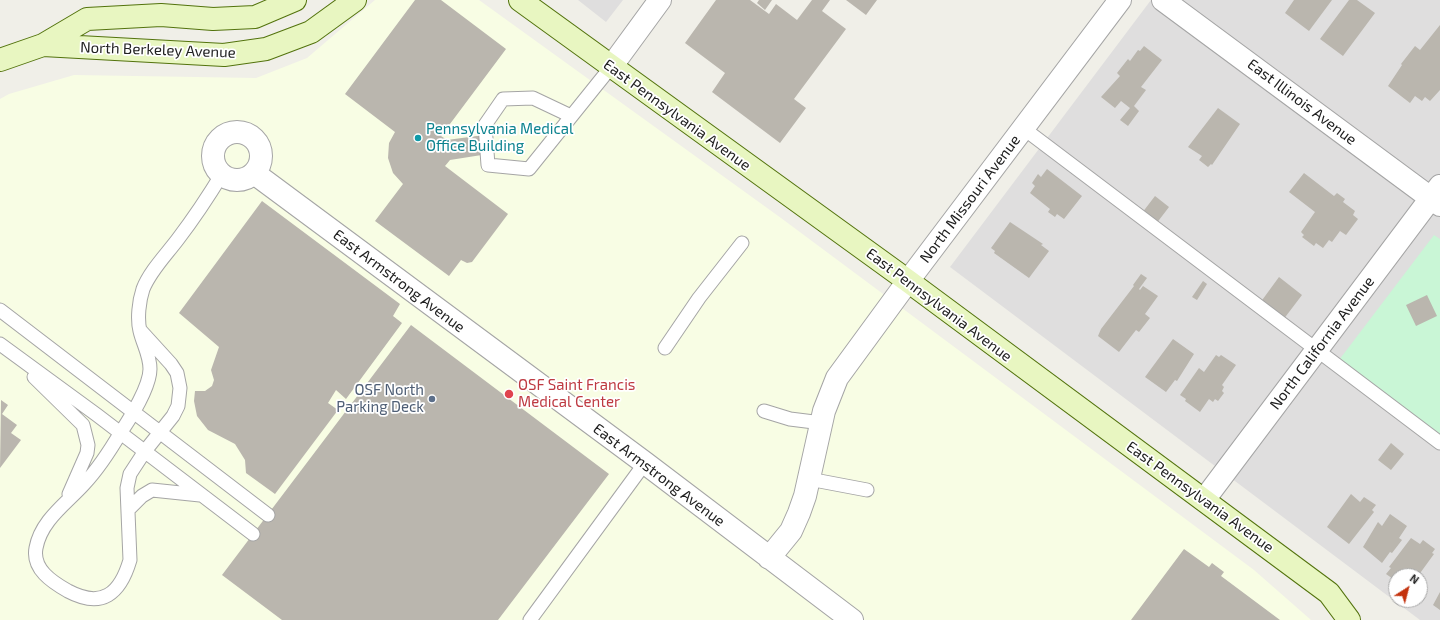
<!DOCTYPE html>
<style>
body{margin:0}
#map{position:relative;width:1440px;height:620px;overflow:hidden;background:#f0efe8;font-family:"Exo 2",sans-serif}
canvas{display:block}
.north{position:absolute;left:1388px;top:568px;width:40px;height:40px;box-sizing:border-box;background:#fff;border:1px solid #a6a6a6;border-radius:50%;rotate:36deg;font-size:11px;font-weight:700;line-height:16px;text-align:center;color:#212121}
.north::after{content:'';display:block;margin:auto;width:14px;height:18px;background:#c4330e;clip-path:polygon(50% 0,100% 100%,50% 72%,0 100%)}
</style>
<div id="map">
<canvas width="1440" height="620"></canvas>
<div class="north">N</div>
</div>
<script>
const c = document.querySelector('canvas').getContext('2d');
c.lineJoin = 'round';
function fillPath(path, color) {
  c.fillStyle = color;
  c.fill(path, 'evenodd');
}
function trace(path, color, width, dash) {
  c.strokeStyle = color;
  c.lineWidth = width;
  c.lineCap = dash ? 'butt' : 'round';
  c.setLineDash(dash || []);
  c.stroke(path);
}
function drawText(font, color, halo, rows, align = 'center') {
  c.font = font + ' "Exo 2",sans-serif';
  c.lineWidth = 3.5;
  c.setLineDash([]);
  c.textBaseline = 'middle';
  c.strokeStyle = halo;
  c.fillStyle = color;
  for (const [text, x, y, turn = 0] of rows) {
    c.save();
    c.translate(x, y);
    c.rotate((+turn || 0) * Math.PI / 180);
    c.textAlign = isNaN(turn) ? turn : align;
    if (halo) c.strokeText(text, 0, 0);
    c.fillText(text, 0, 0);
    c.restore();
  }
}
fillPath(new Path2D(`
 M578,0H623L606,22Z
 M1151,0H1440V620H1420L950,267ZM1396,576H1420V600H1396Z`), '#dfdede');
fillPath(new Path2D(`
 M375,0H479L781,218L1254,570L1311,620H0V99L9,94L74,75L256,78L307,58Z`), '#f8fde4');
fillPath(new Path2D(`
 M1434,235L1440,239V443L1336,364Z`), '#c9f6d6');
fillPath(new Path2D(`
 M415,0H441L506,49L441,136L447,140L484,135L488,154L450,160L445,166L508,214L472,262L467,263L461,260L449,276L375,221L403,184L393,173L388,158L389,143L395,132L345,94Z
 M716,0H750L769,14L776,4L797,20L812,0H830L822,11L846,29L794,99L806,108L780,143L712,92L725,73L685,43Z
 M759,0H772L765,10L757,3Z
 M846,0H877L866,15Z
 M1294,0H1332L1309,31L1285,13Z
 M1349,0H1357L1375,13L1343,56L1320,39Z
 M1440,25V90L1430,101L1425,97L1422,101L1415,96L1410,103L1388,86L1402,65L1401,64L1415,46L1420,50Z
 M1144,46L1162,60L1141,87L1146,90L1134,106L1139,111L1128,126L1120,120L1130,108L1121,101L1115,108L1101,97L1120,76L1117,73L1128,59L1130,61L1138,50L1140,51Z
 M1218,108L1240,124L1212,165L1211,164L1208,167L1199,160L1202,156L1188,147Z
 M1047,169L1082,196L1064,219L1057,214L1055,217L1048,212L1050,209L1030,193L1035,186L1032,183L1038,174L1041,177Z
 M1304,173L1334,196L1337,193L1345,199L1343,202L1355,211L1353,215L1358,219L1346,235L1340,231L1332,242L1329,240L1323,248L1316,243L1314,246L1302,237L1304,235L1301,232L1315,212L1289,192Z
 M1155,196L1169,207L1156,224L1142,213Z
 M262,201L400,304L393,316L402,323L346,399L336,390L328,403L338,410L275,494L246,473L245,460L235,444L208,430L197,416L194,401L195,391H205L212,386L214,380L211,370L219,347L179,313Z
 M1010,222L1043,244L1041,245L1049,251L1029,278L994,253L995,251L991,248Z
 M1141,274L1147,278L1139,289L1140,290L1143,286L1158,296L1145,314L1150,318L1139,332L1136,330L1119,352L1098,336L1101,329L1134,286L1133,285Z
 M1279,277L1302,295L1283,320L1260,303Z
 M1203,281L1207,284L1197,300L1192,297Z
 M1427,295L1437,316L1416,326L1406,305Z
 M411,325L609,474L498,620H282L222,575Z
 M1173,339L1194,354L1177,381L1175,380L1166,392L1145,377Z
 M1216,355L1219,357L1221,355L1236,365L1222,385L1224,387L1222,391L1224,393L1218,401L1215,399L1213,402L1209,399L1200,412L1185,401L1186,399L1180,395L1199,368L1204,372Z
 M1,400L8,405L2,414L17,425L11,433L21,440L0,468Z
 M1391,443L1404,454L1391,470L1378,460Z
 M1351,494L1360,502L1364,497L1376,505L1372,510L1374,512L1349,544L1327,527Z
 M1390,514L1407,526L1399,538L1402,540L1392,553L1390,552L1382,563L1363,547L1378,522L1382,526Z
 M1411,538L1420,544L1423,540L1435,549L1432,553L1434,554L1418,576H1396V581L1386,574L1391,568L1389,567Z
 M1184,549L1209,567L1212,563L1224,572L1221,576L1280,620H1131Z
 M1440,592V610L1433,605Z`), '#bab6ae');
const lane = new Path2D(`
 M571,116L533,98L503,99L485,125L488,165L529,169L611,67
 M1023,128L1440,443
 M0,310L268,515
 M140,330L171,364L177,373L180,388L178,406L173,416L145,451L130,474L127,488L130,560C120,594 102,609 68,591C52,582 32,569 36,548C41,520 67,503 84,484C98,469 111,449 121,432C131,417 150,386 150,369C150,355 143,344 140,331C137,319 139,301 143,289C150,271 166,255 178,239C194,218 208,197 222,174
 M0,344L97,415L253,534
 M665,348L699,298L742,243
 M34,377L83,425L88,445L87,453L69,494
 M764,411L790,419L822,423
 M809,479L867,490
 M128,510L142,496L152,490L200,495
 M530,620L645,463`);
const street = new Path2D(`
 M1163,0L1440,205
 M611,67L660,0
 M213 156a24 24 0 1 1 48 0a24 24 0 1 1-48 0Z
 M254,173L645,463L852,620
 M1204,500L1440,186
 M769,558L791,531L799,513L805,496L824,411L837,378L908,281L1120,0`);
const secondary = new Path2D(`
 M520,0L908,281L1329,593L1349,620
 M43,45L224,55L266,49L311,32L355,0
 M0,60L43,45L87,19L161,15L213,19L255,17L295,0`);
trace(lane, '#a5a5a5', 15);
trace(street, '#a5a5a5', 24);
trace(secondary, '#53730d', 24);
trace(lane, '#fff', 13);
trace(street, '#fff', 22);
trace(secondary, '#e8f6c1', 22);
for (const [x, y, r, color] of [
 [418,138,4,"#0f9aa8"],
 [509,394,5,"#e0444e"],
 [432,399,4,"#5c6f8a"]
]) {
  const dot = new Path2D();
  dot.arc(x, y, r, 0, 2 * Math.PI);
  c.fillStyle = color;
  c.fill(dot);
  trace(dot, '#fff', 1.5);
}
drawText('15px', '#212121', '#fff', [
 ["North Berkeley Avenue",158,50,2],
 ["East Illinois Avenue",1302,102,37],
 ["East Pennsylvania Avenue",677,115,36],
 ["North Missouri Avenue",970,199,-53],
 ["East Armstrong Avenue",399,281,37],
 ["East Pennsylvania Avenue",939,305,37],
 ["North California Avenue",1322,343,-53],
 ["East Armstrong Avenue",659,475,37],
 ["East Pennsylvania Avenue",1200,497,36]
]);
drawText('15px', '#0d838f', '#fff', [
 ["Pennsylvania Medical",426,129],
 ["Office Building",426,146]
], 'left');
drawText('15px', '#be3a42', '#fff', [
 ["OSF Saint Francis",518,385],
 ["Medical Center",518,402]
], 'left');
drawText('15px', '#4e5e75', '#fff', [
 ["OSF North",424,390],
 ["Parking Deck",424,407]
], 'right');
</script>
